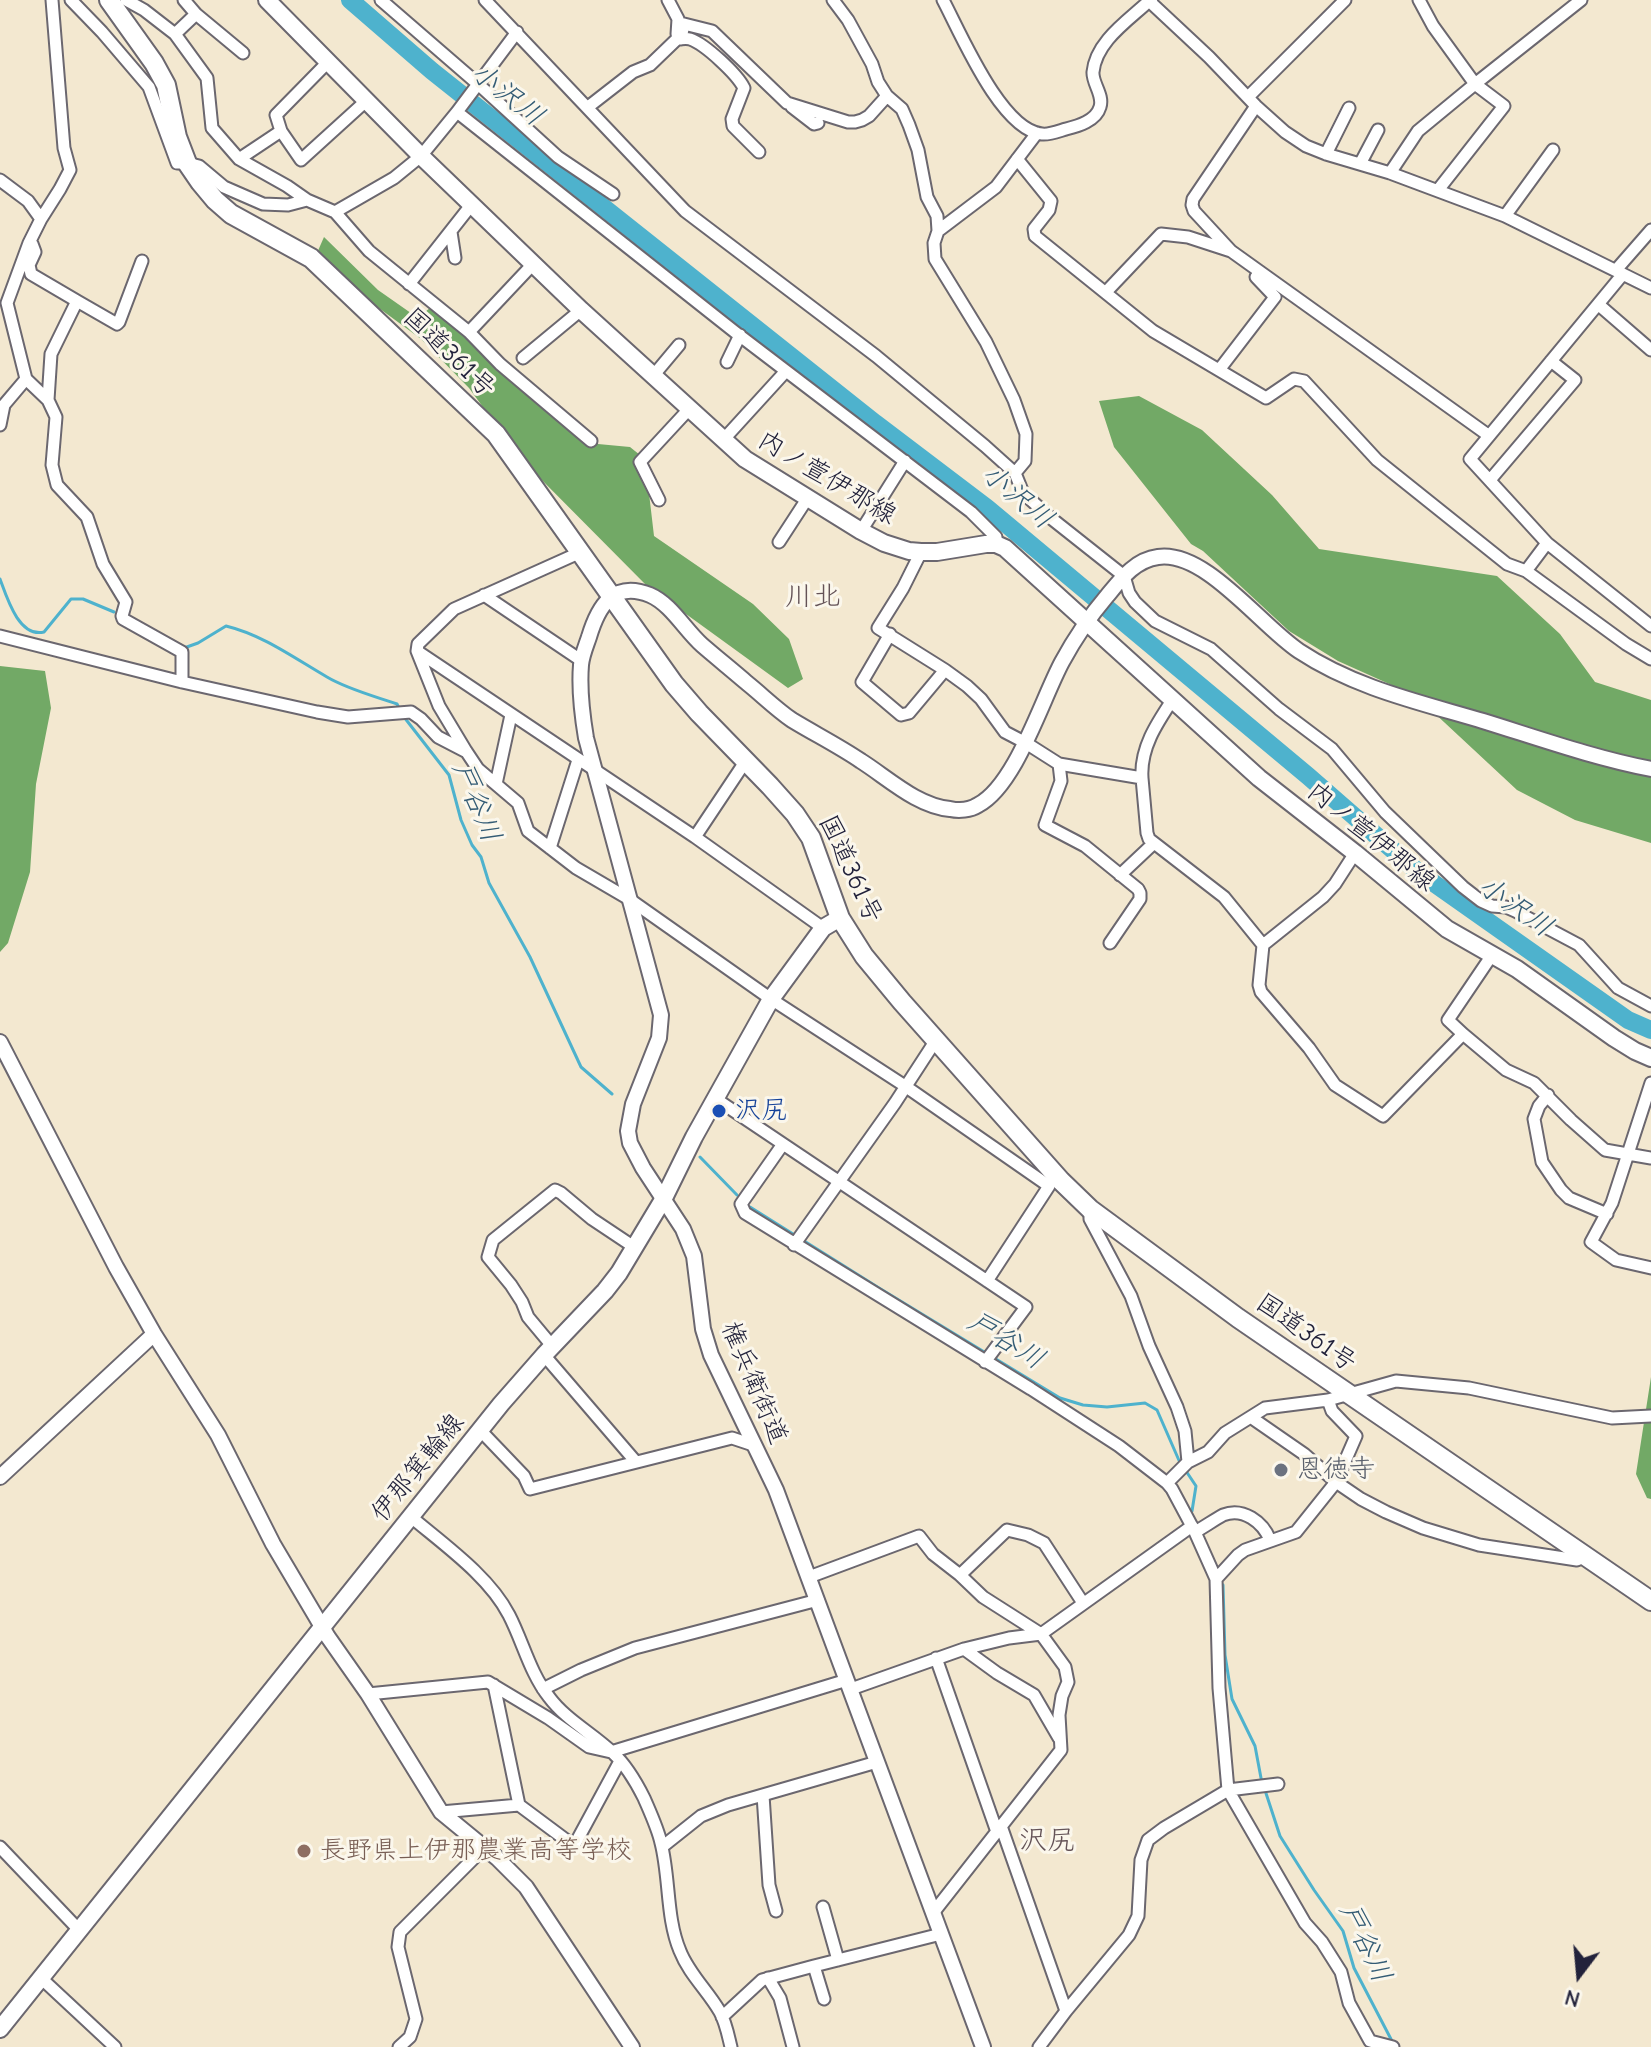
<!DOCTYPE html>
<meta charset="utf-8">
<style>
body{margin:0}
#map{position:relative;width:1651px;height:2047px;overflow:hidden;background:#f3e8d0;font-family:"Comic Neue",sans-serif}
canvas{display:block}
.north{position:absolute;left:1539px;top:1935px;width:80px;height:80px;-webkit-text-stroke:6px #fbf7ec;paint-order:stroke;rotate:196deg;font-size:22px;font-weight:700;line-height:32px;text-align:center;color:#22223b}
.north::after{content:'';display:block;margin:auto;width:28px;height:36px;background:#22223b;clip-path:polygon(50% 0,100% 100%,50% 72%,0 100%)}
</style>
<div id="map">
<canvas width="1651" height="2047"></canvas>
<div class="north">N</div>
</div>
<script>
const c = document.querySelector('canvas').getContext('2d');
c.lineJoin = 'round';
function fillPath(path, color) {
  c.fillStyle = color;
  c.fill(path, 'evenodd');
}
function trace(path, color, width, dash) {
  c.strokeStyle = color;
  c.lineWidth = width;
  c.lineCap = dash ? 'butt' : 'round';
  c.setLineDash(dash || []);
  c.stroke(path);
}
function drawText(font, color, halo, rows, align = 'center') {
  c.font = font + ' "Comic Neue","Klee One",sans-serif';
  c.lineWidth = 6;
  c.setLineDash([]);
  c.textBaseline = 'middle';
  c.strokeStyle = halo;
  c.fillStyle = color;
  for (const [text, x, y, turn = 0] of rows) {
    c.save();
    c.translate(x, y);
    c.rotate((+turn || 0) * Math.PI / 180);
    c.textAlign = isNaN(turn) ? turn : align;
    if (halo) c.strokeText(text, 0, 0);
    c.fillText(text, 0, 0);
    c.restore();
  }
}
fillPath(new Path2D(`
 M324,237L378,290L418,318L431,307L448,314L510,379L598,444L630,447L645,459L654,536L753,604L789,639L803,679L788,688L646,585L520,458L469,388L421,339L342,281L317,253Z
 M1139,396L1202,430L1272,495L1319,549L1497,576L1560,634L1595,682L1651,700V843L1575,820L1517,790L1416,696L1338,661L1289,631L1203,551L1191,544L1114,447L1099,401Z
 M0,666L45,671L51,708L36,784L30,872L8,943L0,952Z
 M1651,1377V1499L1647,1498L1636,1474Z`), '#72a966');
trace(new Path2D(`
 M0,579C7,598 19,638 44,632L71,599H83L114,612
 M184,648L198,643L226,626C263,635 294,658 327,677C347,689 374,696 397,704L400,710
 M404,717L449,775L461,820L472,845L481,857L489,883L530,957L581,1067L612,1094
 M700,1157L737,1195
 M750,1207L879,1288L1060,1398L1083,1405L1107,1407L1145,1403L1157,1410L1181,1465
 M1186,1471L1196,1486L1192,1511
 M1223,1585L1225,1655L1232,1699L1255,1746L1261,1778L1280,1836L1314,1890L1343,1931L1354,1968L1393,2043`), '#4eb2cd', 3);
trace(new Path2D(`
 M350,0L432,71L875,423L987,508L1308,776L1418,872L1628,1020L1651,1030`), '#4eb2cd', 18);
const minor = new Path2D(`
 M52,0L64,148L70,170L60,189L41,219L29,243L7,303L26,379L48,400L56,417L52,465L57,485L87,517L103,564L126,602L122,616L123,619L182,652V682
 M71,0L102,32L149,87L177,163H187L199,166L224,187L263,204L288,205L307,200L335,212L394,178L421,156L457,112L517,32
 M126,0L144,10L175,34L207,78L212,128L239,159L287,186L307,200
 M184,0L196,14L243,53
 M381,0L478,84L558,157L613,194
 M485,0L685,211L876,356L985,446L1015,473L1023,493L1052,519L1124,576L1129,593L1135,602L1155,621L1211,649L1279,709L1332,749L1385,812L1463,887L1481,901L1492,906L1506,907L1515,911L1579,945L1618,988L1651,1006
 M668,0L678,19L677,34
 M833,0L848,20L872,64L878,82L887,96L902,109L909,125L918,150L927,197L937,216L938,231L934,243L935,259L986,342L1014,400L1026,434L1025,461L1015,473
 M943,0C961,34 1001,130 1042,134C1049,135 1059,131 1066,129C1078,126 1096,121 1100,107C1104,95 1092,83 1093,72C1096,41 1129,20 1149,1
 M1148,0L1209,57L1256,106L1285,132L1306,146L1326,154L1390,173L1505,216L1651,288
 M1419,0L1433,26L1475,84L1581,0
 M175,34L196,14
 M681,39L684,24L712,31L787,103L848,122H855L862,120L869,116L887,96
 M1249,96L1345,0
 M588,107L633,72L650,65L677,39C681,39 686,38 690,39C705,44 737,74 744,88L732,119L733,126L759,152
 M792,107L814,124L818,123
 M457,112L735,332L971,512L996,537V544
 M281,131L276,115L328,62
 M1326,154L1349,108
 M239,159L281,131L301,160L366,101
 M1017,159L1051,201L1049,210L1034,229L1035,236L1153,331L1266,398L1294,379L1304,381L1377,460L1507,564L1526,571L1547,543
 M1360,164L1378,130
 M1390,173L1418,131L1475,84L1504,106L1438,190
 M0,180L28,201L41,219
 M335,212L369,251L469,332L500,364L591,441
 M1505,216L1553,150
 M938,231L996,187L1037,133
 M451,232L455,258
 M29,243L32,244L35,252L29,265L31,274L77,301L51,354L48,400
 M1231,251L1194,211L1192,205L1193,199L1256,106
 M1616,270L1651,230
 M1623,274L1470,459L1547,543L1651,626
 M409,284L472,204
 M1106,292L1161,234L1188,237L1231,251L1488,435
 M77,301L117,324L119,322L142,261
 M1599,305L1651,350
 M469,332L534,263
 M523,358L581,310
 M727,362L740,335
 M1219,370L1275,297L1256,277
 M653,376L679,345
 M0,425L4,405L26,379
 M724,439L786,371
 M1490,480L1575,380L1551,361
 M659,500L640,462L690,408
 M861,531L905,461
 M779,542L807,499
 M581,552L454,609L418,644L417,651L439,706L466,751L478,769L518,803L528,831L576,868L629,899L771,999L905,1086L1049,1186L987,1281
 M921,552L903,588L878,628L945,670L967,686L981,699L1005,732L1026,743L1059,764L1061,781L1045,825L1085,846L1138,889L1140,893V899L1110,943
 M1526,571L1626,644L1651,659
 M484,595L582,661
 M890,634L862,682L901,715L909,713L945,670
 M0,636L182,682L317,712L348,717L411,712L421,719L438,737L465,751
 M417,651L695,837L823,928
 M1059,764L1142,778L1147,833L1149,839L1224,897L1263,945
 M1142,778C1140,748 1157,723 1173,699
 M496,784L511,715
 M695,837L745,762
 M550,848L578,760
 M1355,853L1335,884L1323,897L1263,945L1259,985L1261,992L1309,1048L1335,1085L1383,1116L1463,1034L1506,1070L1534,1083L1571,1120L1605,1150L1651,1158
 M1120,875L1154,843
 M1463,1034L1448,1020L1492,955
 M1651,1083L1612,1203L1591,1242L1616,1260L1651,1268
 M1548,1095L1539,1106L1534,1119L1542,1162L1561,1190L1569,1198L1607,1214
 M716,1099L783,1144L741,1204L745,1213L1031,1389L1119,1446L1167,1483L1172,1489L1195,1532L1216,1579L1219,1688L1228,1790L1305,1923L1322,1942L1341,1972L1349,2003L1370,2041L1393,2047
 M783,1144L1026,1307L985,1362
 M1090,1209V1219L1131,1296L1149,1346L1177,1407L1185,1431L1188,1462
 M794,1245L895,1103L936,1040
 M553,1347L528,1317L522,1302L511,1285L488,1257L493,1240L555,1190L561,1193L592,1219L634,1247
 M544,1355L636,1462
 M1252,1418L1304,1454L1336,1482L1361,1499L1386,1512L1423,1528L1479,1545L1577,1560L1586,1556
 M480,1430L524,1476L530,1489L732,1438L753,1445
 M1167,1483L1188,1462L1208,1452L1225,1433L1265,1408L1328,1400L1396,1381L1469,1388L1612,1418L1651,1416
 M410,1516C443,1544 489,1576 509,1615C523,1642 530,1673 549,1697C566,1720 592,1733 613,1753C626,1765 636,1782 644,1798C650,1812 658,1829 661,1843C670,1878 666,1918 680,1951C689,1974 708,1991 720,2012C726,2023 728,2035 731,2047
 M1195,1532C1204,1527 1214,1520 1223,1515C1243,1507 1263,1522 1270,1540
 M960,1575L1007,1530L1028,1535L1044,1543L1083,1603
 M809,1577L919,1536L933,1554L960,1575L983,1597L1041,1634L1065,1667L1068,1682L1062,1696L1059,1715L1061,1750L933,1913
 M1216,1579L1238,1555L1245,1550L1296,1532L1336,1482L1356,1436L1332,1411L1328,1400
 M964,1649L997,1673L1034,1695L1059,1738
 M936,1658L997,1832
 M494,1685L519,1805
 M543,1689L581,1670L635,1648L818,1600
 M851,1689L964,1649L1009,1638L1041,1634L1192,1526
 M368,1694L488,1682L548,1718L589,1747L611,1752L847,1680
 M763,1795L769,1885L776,1911
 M441,1812L519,1805L574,1846L620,1761
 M1001,1826L1066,2011
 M0,1847L80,1931
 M662,1847L701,1816L728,1805L877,1762
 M823,1907L838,1960
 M768,1978L780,1998L793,2047
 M42,1979L115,2047
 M824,1999L814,1966L941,1934
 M722,2017L762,1980L814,1966
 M399,2047L410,2037L416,2019L398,1947L400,1932L484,1848
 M1039,2047L1066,2011L1129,1935L1138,1916L1141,1860L1148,1840L1164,1828L1228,1790L1278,1784`);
const tertiary = new Path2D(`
 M1149,1L1150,0
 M0,1042L116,1267L154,1334L218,1435L273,1544L328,1637L368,1694L441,1812L497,1858L526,1887L632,2047
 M0,1477L154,1334
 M983,2047L776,1490L711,1355L703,1329L694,1256L683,1229L643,1168L630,1143L628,1131L633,1104L659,1038L661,1015L586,738C582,714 579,689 581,665C582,655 586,646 589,637C598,607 613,580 650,595C671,604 685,630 702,645C717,658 732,670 747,683C762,695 776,709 792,720C815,734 839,746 861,761C888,778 917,806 950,809C959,811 970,810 978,805C1016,785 1042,699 1062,662C1075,638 1090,616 1107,596C1121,579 1135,560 1158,557C1205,550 1260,625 1299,651C1355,688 1419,702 1483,721C1538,738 1594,758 1651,769`);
const secondary = new Path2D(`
 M267,0L421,156L581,310L745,459L861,531L884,543L909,551L921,552H937L986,544H996L1005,548L1259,778L1355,853L1447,929L1517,969L1614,1038L1635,1051L1651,1058`);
const primary = new Path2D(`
 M0,2029L501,1404L544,1355L605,1291L619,1273L664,1198L694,1137L771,999L823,928L840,918`);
const trunk = new Path2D(`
 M109,0L154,63L166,85L177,137L187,163L200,182L215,200L231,214L311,258L496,434L674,684L699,713L770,786L795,814L811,838L840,918L864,956L902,1002L1061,1181L1090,1209L1238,1318L1651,1601`);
trace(minor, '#6b676f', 15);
trace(tertiary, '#6b676f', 18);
trace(secondary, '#6b676f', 20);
trace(primary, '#6b676f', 20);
trace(trunk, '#6b676f', 22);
trace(minor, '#fff', 11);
trace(tertiary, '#fff', 14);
trace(secondary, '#fff', 16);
trace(primary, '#fff', 16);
trace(trunk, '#fff', 18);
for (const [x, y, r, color] of [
 [719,1111,8,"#1a4fb4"],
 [1281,1470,8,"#6b7280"],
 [304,1851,8,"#8d6e63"]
]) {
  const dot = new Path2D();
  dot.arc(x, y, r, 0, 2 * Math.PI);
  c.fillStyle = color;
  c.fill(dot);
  trace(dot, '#fbf7ec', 3);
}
drawText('26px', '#22223b', '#fbf7ec', [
 ["国道361号",449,353,44],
 ["内ノ萱伊那線",827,478,31],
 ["内ノ萱伊那線",1371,837,39],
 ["国道361号",850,869,65],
 ["国道361号",1306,1333,35],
 ["権兵衛街道",754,1383,67],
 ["伊那箕輪線",418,1468,-51]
]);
drawText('26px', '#164399', '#fbf7ec', [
 ["沢尻",735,1111]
], 'left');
drawText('26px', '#5b616d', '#fbf7ec', [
 ["恩徳寺",1297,1470]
], 'left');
drawText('26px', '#785e54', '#fbf7ec', [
 ["長野県上伊那農業高等学校",320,1851]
], 'left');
drawText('italic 28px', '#345c75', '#fbf7ec', [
 ["小沢川",507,95,38],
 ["小沢川",1017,497,40],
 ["戸谷川",476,802,68],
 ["小沢川",1515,907,35],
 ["戸谷川",1006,1341,32],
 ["戸谷川",1365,1943,65]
]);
drawText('28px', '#645357', '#fbf7ec', [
 ["川北",813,597],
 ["沢尻",1047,1841]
]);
</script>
